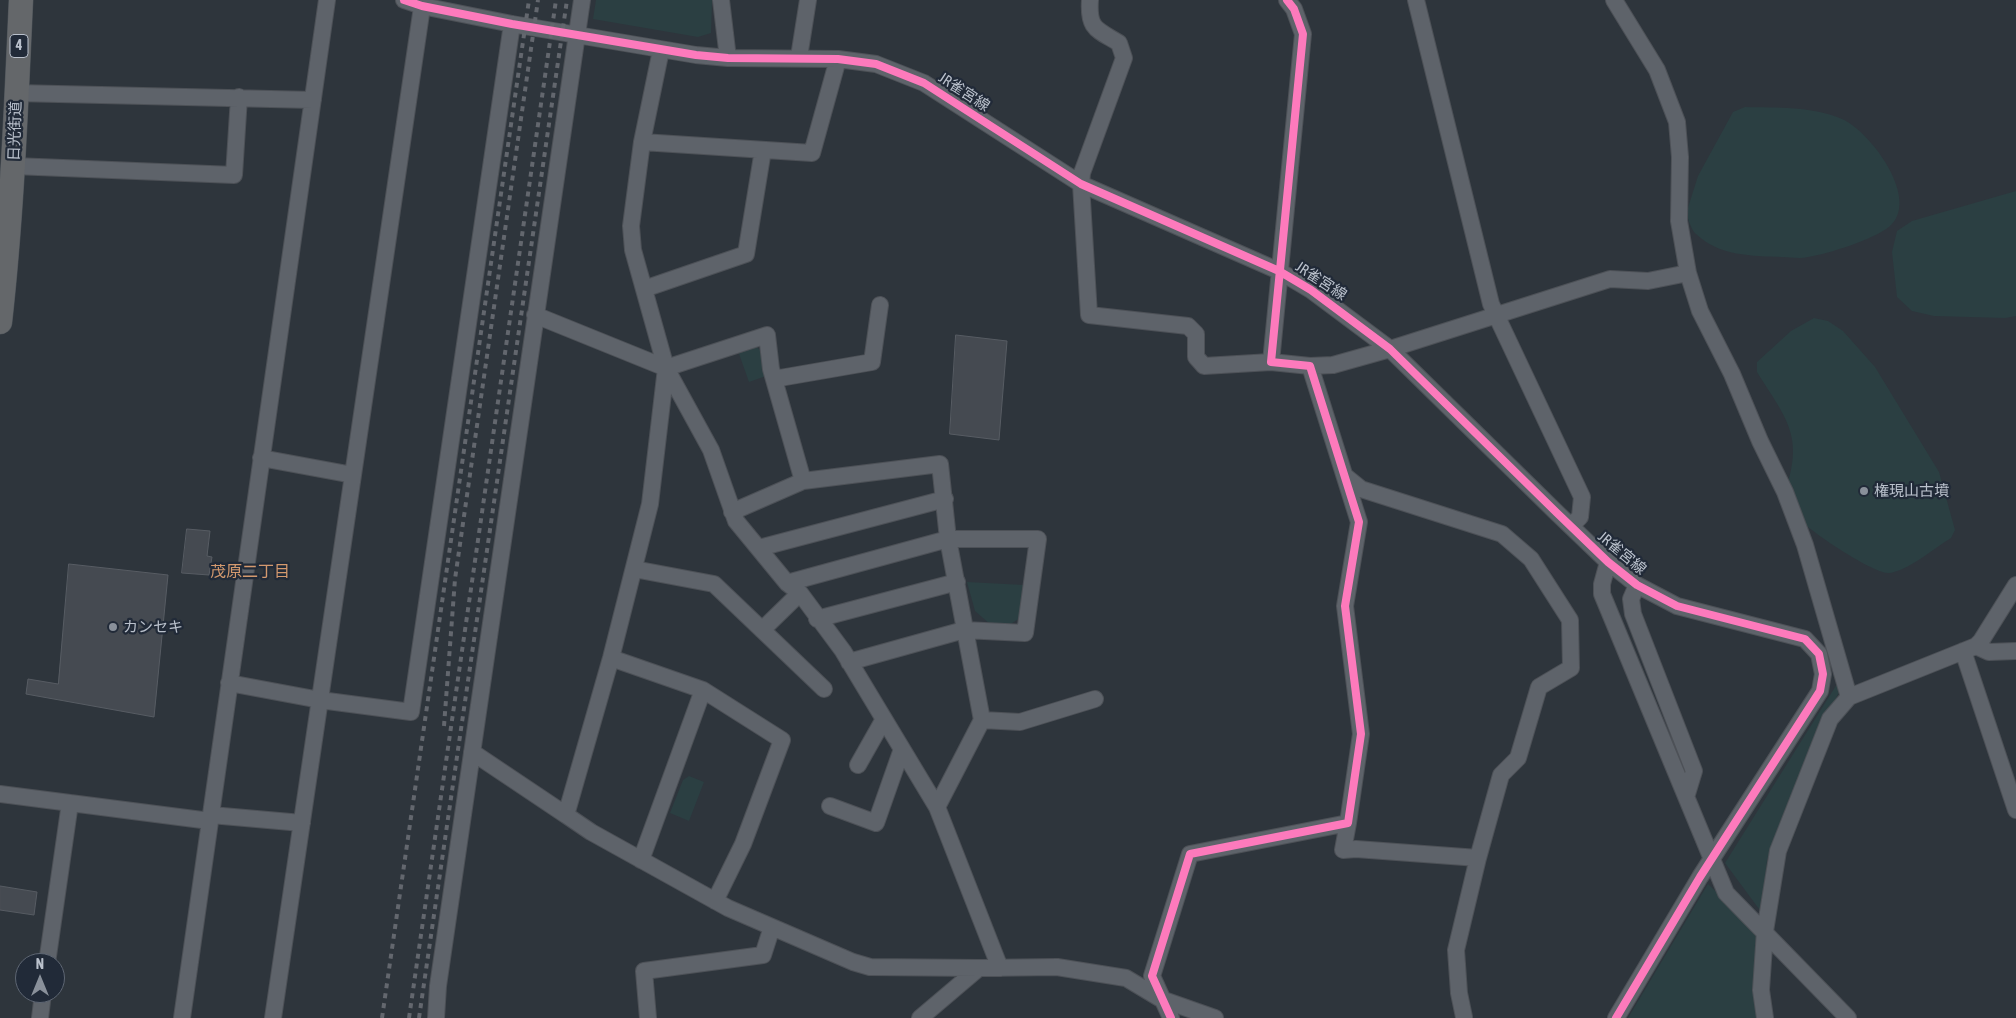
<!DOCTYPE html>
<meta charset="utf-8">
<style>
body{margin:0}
#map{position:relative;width:2016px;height:1018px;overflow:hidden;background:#2e353c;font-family:"Asap Condensed",sans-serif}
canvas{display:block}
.north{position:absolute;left:15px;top:953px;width:50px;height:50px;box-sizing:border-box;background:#212a38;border:1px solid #5e6673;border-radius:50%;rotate:0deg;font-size:14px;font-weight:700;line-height:20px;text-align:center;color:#bac1cc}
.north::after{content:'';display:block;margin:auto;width:18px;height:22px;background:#89909a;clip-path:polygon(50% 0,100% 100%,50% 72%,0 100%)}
</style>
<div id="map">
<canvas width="2016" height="1018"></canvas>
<div class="north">N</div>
</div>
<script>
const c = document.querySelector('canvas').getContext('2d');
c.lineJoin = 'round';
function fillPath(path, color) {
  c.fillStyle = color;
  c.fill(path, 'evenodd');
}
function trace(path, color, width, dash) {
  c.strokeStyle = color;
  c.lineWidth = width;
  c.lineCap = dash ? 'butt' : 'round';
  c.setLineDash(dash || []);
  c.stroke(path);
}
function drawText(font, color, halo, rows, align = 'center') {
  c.font = font + ' "Asap Condensed","Noto Sans JP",sans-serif';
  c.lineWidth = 4.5;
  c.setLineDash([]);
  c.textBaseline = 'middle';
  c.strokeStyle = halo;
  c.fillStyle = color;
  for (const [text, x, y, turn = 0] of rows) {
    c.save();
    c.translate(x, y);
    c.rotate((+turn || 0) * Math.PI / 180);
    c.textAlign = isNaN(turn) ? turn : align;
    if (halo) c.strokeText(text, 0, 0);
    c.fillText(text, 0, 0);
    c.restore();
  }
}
fillPath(new Path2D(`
 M596,0H712L711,33L698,37L593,19Z
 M1745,107C1777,108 1812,106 1842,119C1870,131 1922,200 1889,227C1874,239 1828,254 1808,257C1800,259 1790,257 1782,257C1752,256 1719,256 1696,234C1691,230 1689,220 1686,214L1698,176L1733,112Z
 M2016,191V316L2005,318L1934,316L1912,311L1897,297L1892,252L1897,231L1912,221Z
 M1814,318L1828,321L1843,331L1875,367L1939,472L1955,530L1951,538C1936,547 1905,573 1888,573C1872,573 1801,526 1792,512C1788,507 1786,500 1784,495C1805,436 1787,420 1757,372V362L1791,331Z
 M755,346L764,353L766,376L749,382L738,351Z
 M967,582L1024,585L1020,618L1009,625H991L975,611Z
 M1837,684L1841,688L1823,725L1767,860L1762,913L1725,863Z
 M689,776L704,782L689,821L670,813L683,780Z
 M1708,884L1759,933L1765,1018H1628Z`), '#2b3f42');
const building = new Path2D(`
 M956,335L1007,341L999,440L950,434Z
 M187,529L210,531L207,556L212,557L209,575L182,573Z
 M69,564L168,575L154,717L26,694L28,679L58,684Z
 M0,886L37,892L34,915L0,910Z`);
fillPath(building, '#454a51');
trace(building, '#575c63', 1);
const minor = new Path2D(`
 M404,0L422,6L512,24L696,55L728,58L838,59L876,64L924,83L1081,184L1279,271L1311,290L1390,349L1557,513L1608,562L1637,585L1677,606L1805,639L1819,654L1823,674L1820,691L1700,877L1616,1018
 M721,0L728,58
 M1090,0C1088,29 1096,29 1119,43L1124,58L1082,173L1081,184L1089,315L1188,326L1196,334V357L1204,366L1271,362
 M1416,0L1491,304L1582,497L1580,517L1571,526
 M1614,0L1657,70L1677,122L1680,157L1679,221L1688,273L1700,311L1732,374L1760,441L1785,492L1805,545L1849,697
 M661,50L642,142L631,226L633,250L666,368L711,450L736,521L787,583L800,593L843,651L937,807L1000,968
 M799,57L808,0
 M16,93L313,100
 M642,142L812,153L838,59
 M14,166L234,175L239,97
 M644,289L746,254L763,150
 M535,315L666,368L767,335L771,369L803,481L732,512
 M1310,366L1333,365L1390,349L1610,279L1648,281L1688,273
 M666,368L650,504L611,658L566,815L591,832L728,908L853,962L870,967L979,968
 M774,379L872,362L880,305
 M261,458L353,475
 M1345,476L1361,489L1502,534L1531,559L1570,620L1571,668L1539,687L1518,758L1501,775L1478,858L1456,950L1459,993L1464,1017
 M803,481L940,464L948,539L982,720L937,807
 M759,548L945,499
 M1608,562L1602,584V594L1726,893L1848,1018
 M634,569L714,584L824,689
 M787,583L948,539H1038L1025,633L964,630L849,662
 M1637,585L1631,599L1633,614L1694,771L1687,794
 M817,619L957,582
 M762,630L800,593
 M1976,646L1989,652L2016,651
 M1963,651L2016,810
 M611,658L703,690L782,740L743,844L715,901
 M229,683L320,700L411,712L512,24
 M982,720L1020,722L1095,699
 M472,752L566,815
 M858,765L884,719
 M0,794L210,821
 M830,806L876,823L902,749
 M211,815L302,823
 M1348,823L1343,850L1356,849L1478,858
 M641,860L703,690
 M47,963L70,803
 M40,1018L43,993
 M182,1018L327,0
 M273,1018L423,0
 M436,1018L438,986L582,0
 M648,1018L644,971L763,955L772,927
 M920,1018L979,968L1057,967L1126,978L1161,999L1215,1018
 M1171,1018L1152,976L1190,854L1348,823L1361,734L1345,606L1359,522L1310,366L1271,362L1303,34L1294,9L1287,0
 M1765,1018L1761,990L1765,931L1778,851L1830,719L1849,697L1976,646L1981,641L2016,585`);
const highway = new Path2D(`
 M0,322C12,215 16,108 21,0`);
trace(minor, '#4d5157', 18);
trace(highway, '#4b5157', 25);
trace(minor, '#5e636a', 16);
trace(highway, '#64676a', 24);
trace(new Path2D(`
 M444,726L455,579L538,0
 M382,1018L529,0
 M409,1018L556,0
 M419,1018L567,0`), '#63676e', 4, [5, 5]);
trace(new Path2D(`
 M404,0L422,6L512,24L696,55L728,58L838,59L876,64L924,83L1081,184L1279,271L1311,290L1390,349L1557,513L1608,562L1637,585L1677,606L1805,639L1819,654L1823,674L1820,691L1700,877L1616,1018
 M1171,1018L1152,976L1190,854L1348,823L1361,734L1345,606L1359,522L1310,366L1271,362L1303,34L1294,9L1287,0`), '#fd7abc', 8);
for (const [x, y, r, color] of [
 [1864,491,5,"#89909a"],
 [113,627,5,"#89909a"]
]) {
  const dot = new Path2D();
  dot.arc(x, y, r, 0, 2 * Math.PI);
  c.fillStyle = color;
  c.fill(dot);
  trace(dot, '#212a38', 2);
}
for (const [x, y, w] of [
 [19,46,18]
]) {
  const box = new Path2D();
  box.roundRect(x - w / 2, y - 11.5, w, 23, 4);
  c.fillStyle = '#212a38';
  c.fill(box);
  trace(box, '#bac1cc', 1);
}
drawText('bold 14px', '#bac1cc', null, [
 ["4",19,46]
]);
drawText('15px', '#bac1cc', '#212a38', [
 ["JR雀宮線",964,92,33],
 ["日光街道",15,131,-88],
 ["JR雀宮線",1321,281,33],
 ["JR雀宮線",1622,553,40]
]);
drawText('15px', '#bac1cc', '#212a38', [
 ["権現山古墳",1874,491],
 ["カンセキ",123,627]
], 'left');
drawText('16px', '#d3996e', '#212a38', [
 ["茂原二丁目",250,572]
]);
</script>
